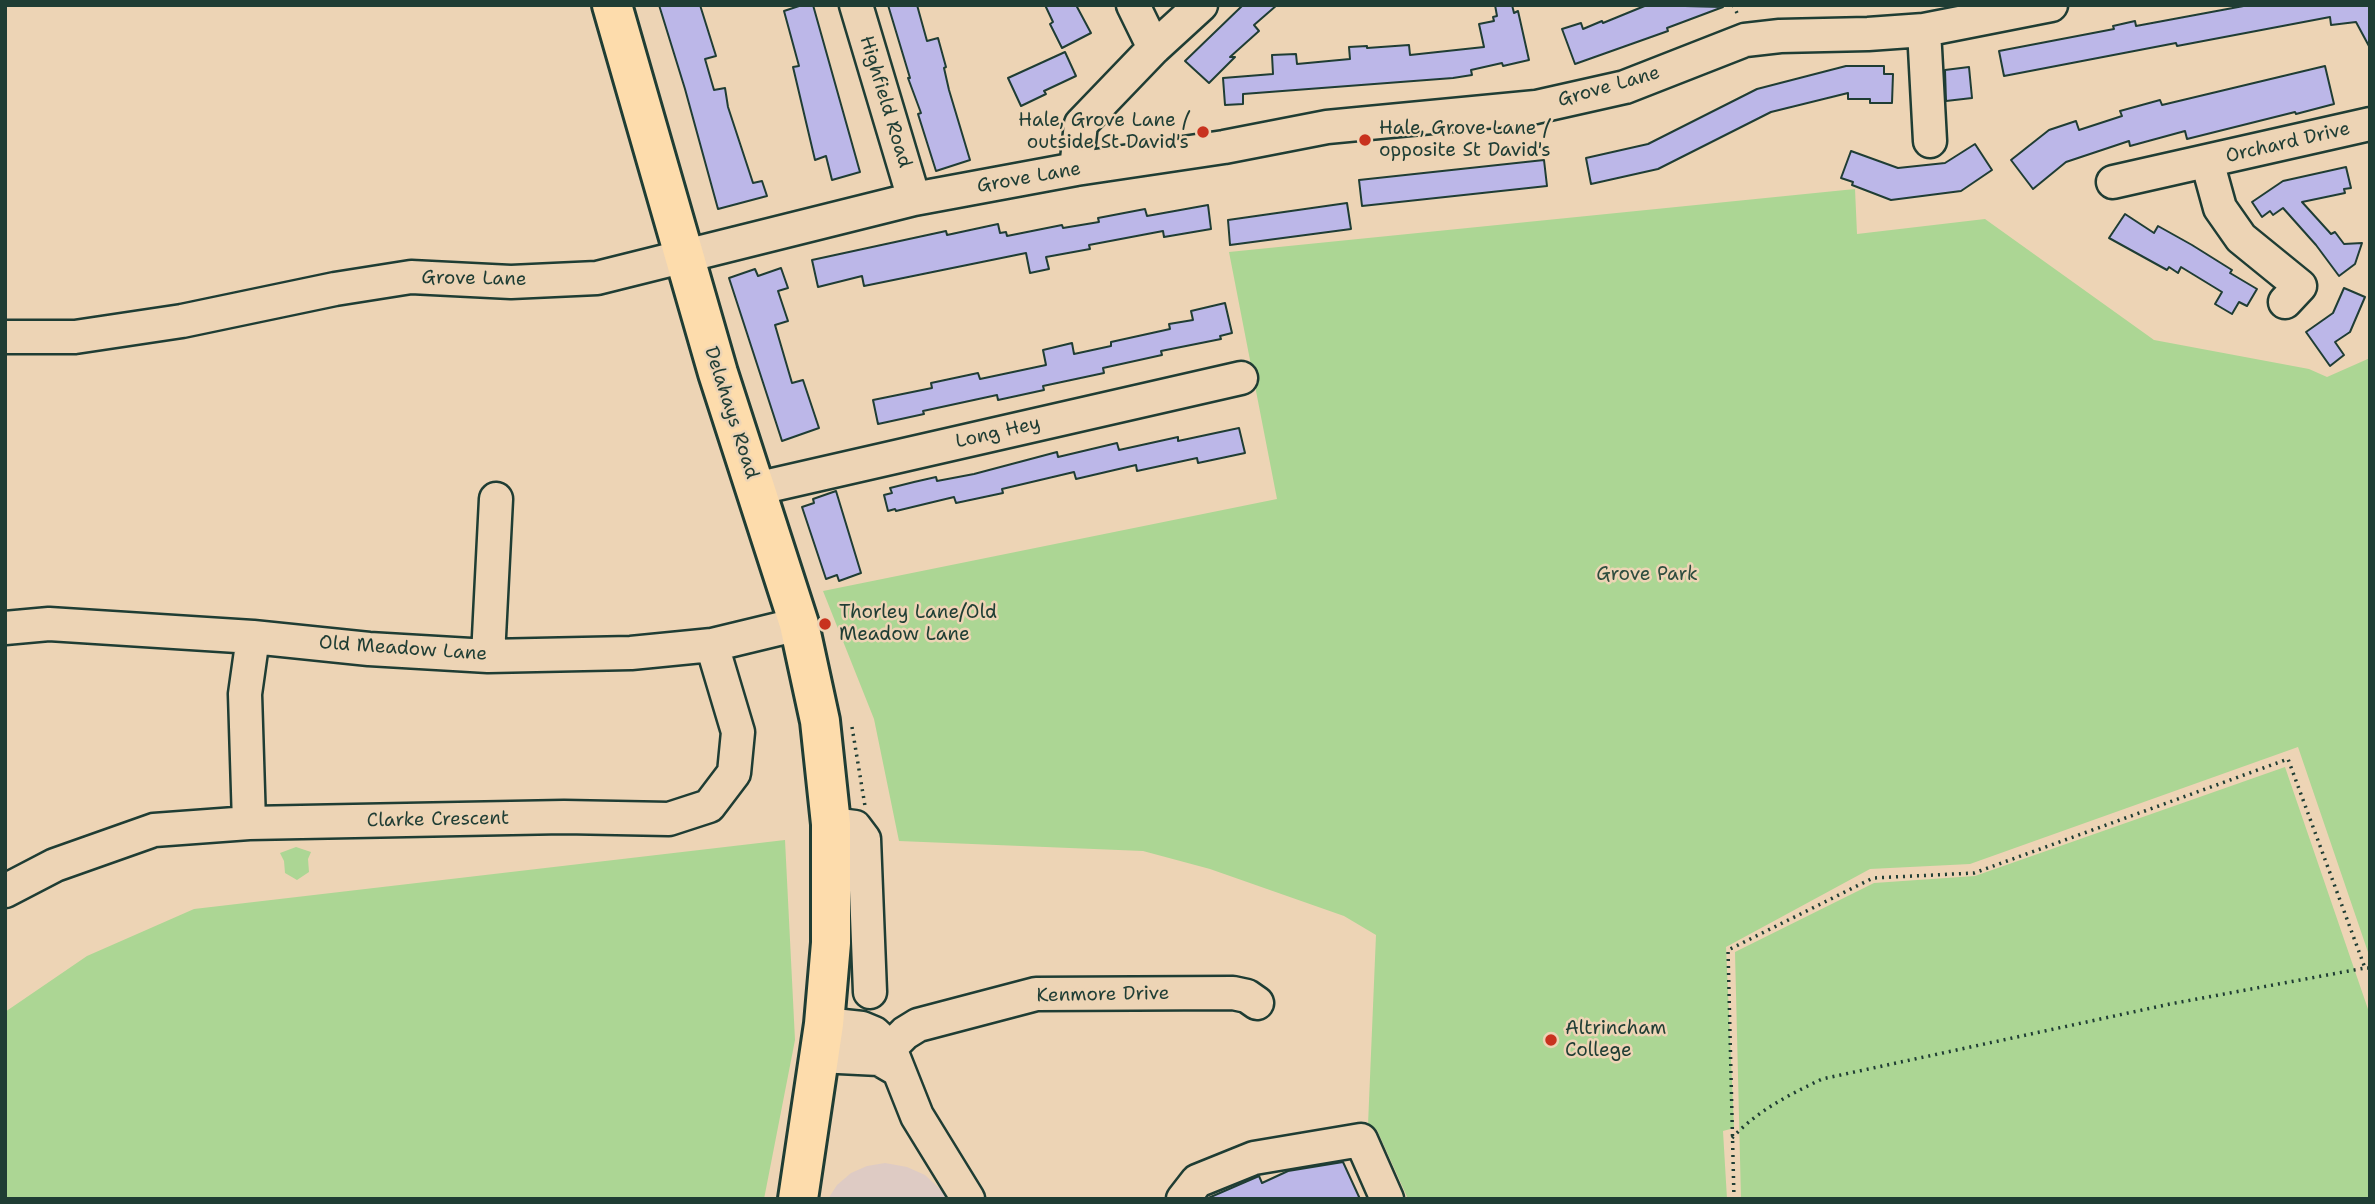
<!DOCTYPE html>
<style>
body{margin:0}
#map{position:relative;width:2375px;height:1204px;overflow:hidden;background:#edd4b5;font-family:"Shantell Sans",sans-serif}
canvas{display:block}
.frame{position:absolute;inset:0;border:7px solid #1f3d34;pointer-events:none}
</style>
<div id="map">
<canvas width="2375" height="1204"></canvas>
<div class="frame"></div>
</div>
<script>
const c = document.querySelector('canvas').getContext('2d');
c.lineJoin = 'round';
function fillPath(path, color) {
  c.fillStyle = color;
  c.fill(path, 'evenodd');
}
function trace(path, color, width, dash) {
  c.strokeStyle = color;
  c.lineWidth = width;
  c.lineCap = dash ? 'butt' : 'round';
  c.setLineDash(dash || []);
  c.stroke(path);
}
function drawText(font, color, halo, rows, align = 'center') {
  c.font = font + ' "Shantell Sans",sans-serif';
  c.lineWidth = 5;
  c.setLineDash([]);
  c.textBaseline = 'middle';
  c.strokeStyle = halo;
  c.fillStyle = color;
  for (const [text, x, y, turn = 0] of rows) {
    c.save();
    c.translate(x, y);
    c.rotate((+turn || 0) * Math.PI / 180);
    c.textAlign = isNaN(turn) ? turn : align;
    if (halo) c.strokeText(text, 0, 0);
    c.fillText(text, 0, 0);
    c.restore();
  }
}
fillPath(new Path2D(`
 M885,1163L907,1167L925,1175L951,1199H828L837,1185L851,1173L867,1166Z`), '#decbc4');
fillPath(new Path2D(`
 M1855,189L1857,234L1985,219L2154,340L2309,369L2327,377L2370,358V958L2298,747L1970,864L1870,869L1726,947L1734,1128L1723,1131L1727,1199H1408L1377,1130L1368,1125L1376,935L1344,916L1210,869L1143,851L899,841L874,719L823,591L1277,499L1229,252Z
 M2285,767L2370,1015V1199H1741L1735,952L1874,883L1975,876Z
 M785,840L795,1040L764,1199H5V1012L87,956L194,909Z
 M296,847L311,852L308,859L309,872L297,880L285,873L284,861L280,853Z`), '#acd694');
const building = new Path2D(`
 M659,5H700L716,56L705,59L714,90L725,88L728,107L753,183L762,181L767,196L718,209L685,89Z
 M802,5H813L860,172L832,180L826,156L815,160L793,67L799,66L784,11Z
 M888,5H917L927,41L938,38L946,67L944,68L949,90L970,160L936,171L918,114L921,113L908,78H910Z
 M1045,5H1076L1091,33L1062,48L1050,24L1053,22Z
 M1243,5H1277L1254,25L1259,31L1230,57H1235L1209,83L1185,61Z
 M1495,5H1512L1514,13L1518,11L1529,60L1503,66L1502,63L1471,70L1472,75L1453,78L1243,94V104L1225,105L1223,78L1273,74L1272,55L1296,54L1297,64L1350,59L1349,47L1367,46V48L1409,45L1410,55L1484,47L1479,24L1494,21L1493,17L1497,16Z
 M1647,5L1723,7L1667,28L1668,31L1575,64L1562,29L1581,23L1583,29L1602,21L1603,23Z
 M2249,5H2370V48L2356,22L2331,25L2330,17L2177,46L2176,43L2004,76L1999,51L2114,29L2113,26L2135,21L2136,26Z
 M1065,52L1076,76L1044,91L1046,94L1021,106L1008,78Z
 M1846,66H1884V74H1893L1892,103H1870V99H1848V93L1771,112L1658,169L1591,184L1586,158L1648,144L1757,89Z
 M2325,66L2334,104L2296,114L2295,112L2187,139L2185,131L2130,146L2129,141L2066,162L2033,189L2011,160L2049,130L2076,121L2079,130L2122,116L2120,111L2160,100L2162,105Z
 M1969,67L1972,98L1946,101L1945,70Z
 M1975,144L1992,170L1961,191L1891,200L1852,185L1853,182L1841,178L1851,151L1898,168L1945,163Z
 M1544,160L1547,186L1362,206L1359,180Z
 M2346,167L2351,188L2344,189L2345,193L2302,202L2331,234L2335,232L2344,244L2362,243L2355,264L2339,276L2316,245L2283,208L2273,215L2270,211L2262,217L2252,202L2283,181Z
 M1347,203L1351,229L1230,245L1228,220Z
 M1208,205L1211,229L1164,237L1163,231L1089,245L1090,249L1046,257L1049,269L1030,273L1026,253L864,286L862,276L818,287L812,260L946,231L947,235L998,224L1000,233L1006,232L1007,236L1062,225L1063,228L1099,222L1098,218L1145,209L1147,216Z
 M2125,214L2154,233L2158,226L2192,245L2232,270L2230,273L2257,289L2247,306L2239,302L2232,314L2215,304L2222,292L2181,267L2178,273L2169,267L2167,270L2109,238Z
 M781,268L788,288L778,291L788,321L775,325L792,383L803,380L819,428L782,441L729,278L755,269L758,276Z
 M2344,288L2365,297L2350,332L2335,342L2344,355L2330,366L2306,332L2333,313Z
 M1225,303L1232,333L1220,336L1221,339L1161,351L1162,355L1103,368L1104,373L1043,386L1044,390L998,400L997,395L923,411L924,414L878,424L873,400L932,388L931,383L978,373L980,379L1046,365L1043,350L1072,343L1074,354L1111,346V342L1170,329L1169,324L1193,320L1191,311Z
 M1239,428L1245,453L1198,463L1197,458L1137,471L1136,465L1076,479L1074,472L1002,489L1003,493L956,503L954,497L896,511L895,509L888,511L884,495L892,493L890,488L914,482L936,477L937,481L974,474L1057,452L1058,457L1117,443L1119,450L1178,437V441Z
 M836,491L861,573L839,581L837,575L826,579L802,507L814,503L813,499Z
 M1343,1162L1360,1199H1206L1259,1176L1262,1183L1288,1171Z`);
fillPath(building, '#bcb7e8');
trace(building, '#1f3d34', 2);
const minor = new Path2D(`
 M856,5L914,199
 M1133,5L1154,48
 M1924,30L1930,141
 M2207,161L2220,208L2241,238L2300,286L2285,302
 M1076,169L1081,124L1154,48L1201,5
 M2113,182L2370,124
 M5,337H75L182,321L335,289L411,277L511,282L597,278L914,199L1076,169L1224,147L1327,127L1536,107L1625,87L1745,40L1780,36L1868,34L1924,30L2051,5
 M755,489L1241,378
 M5,628L49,624L253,637L369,649L488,656L631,653L712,645L799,624
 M488,656L496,499
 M249,823L245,694L253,637
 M831,824L855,827L864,839L870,992
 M5,891L55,865L154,830L249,823L564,817L669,819L709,806L734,773L738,732L712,645
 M824,1024L862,1028L874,1033L890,1048L917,1116L968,1199
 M819,1056L879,1059L898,1070
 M879,1059L905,1033L918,1025L1036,994L1233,993L1247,996L1257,1003
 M1183,1199L1197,1181L1254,1158L1361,1140L1387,1199`);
const major = new Path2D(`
 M612,5L718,373L799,624L820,721L831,824V943L824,1024L798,1199`);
trace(minor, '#1f3d34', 37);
trace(major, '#1f3d34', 44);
trace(new Path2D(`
 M1733,5L1738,15
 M852,727L865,806
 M1732,1138C1758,1110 1789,1095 1822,1079L2170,1004L2365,968
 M1734,1199L1728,950L1873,878L1974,873L2288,759L2365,968H2370`), '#1f3d34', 3.5, [2, 5]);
trace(minor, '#edd4b5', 32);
trace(major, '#fddcac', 38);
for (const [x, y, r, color] of [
 [1203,132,7,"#c8321e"],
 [1365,140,7,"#c8321e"],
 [825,624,7,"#c8321e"],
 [1551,1040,7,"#c8321e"]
]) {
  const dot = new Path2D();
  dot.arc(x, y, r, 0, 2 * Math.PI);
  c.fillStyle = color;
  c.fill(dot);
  trace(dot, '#edd4b5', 2.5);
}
drawText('19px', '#1f3d34', '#edd4b5', [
 ["Grove Lane",1609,87,-16],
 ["Highfield Road",885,102,73],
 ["Orchard Drive",2288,143,-13],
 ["Grove Lane",1029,178,-10],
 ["Grove Lane",474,279,1],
 ["Delahays Road",731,413,72],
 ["Long Hey",998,433,-13],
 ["Old Meadow Lane",403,649,4],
 ["Clarke Crescent",438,820,-1],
 ["Kenmore Drive",1103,995,-1]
]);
drawText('19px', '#1f3d34', '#edd4b5', [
 ["Hale, Grove Lane /",1189,121,"right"],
 ["outside St David's",1189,143,"right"],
 ["Hale, Grove Lane /",1379,129],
 ["opposite St David's",1379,151],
 ["Thorley Lane/Old",839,613],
 ["Meadow Lane",839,635],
 ["Altrincham",1565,1029],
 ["College",1565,1051]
], 'left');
drawText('19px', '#2d4c3e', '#edd4b5', [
 ["Grove Park",1647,575]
]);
</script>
